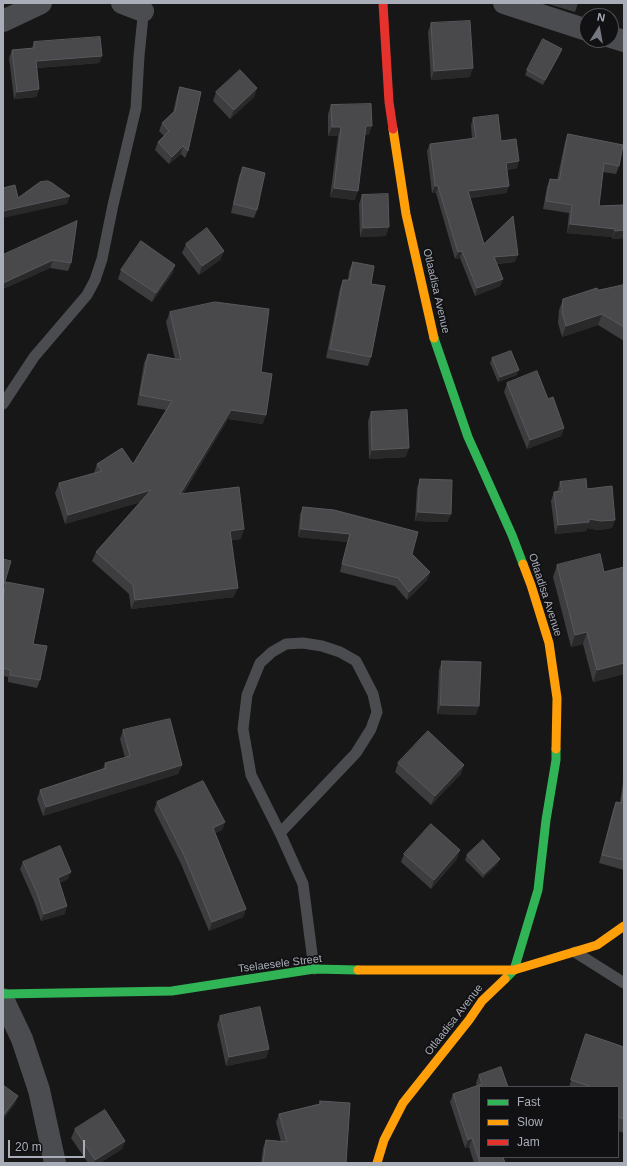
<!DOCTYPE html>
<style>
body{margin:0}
#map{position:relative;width:627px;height:1166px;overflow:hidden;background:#171717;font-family:Helvetica,sans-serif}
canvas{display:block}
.frame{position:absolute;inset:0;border:4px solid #a8adb8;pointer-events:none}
.legend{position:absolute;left:479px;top:1086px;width:140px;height:72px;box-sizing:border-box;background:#111113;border:1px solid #4d4f55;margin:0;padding:5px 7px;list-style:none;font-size:12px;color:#a8adb8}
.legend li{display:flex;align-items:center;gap:8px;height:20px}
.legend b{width:20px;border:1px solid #4d4f55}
.north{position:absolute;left:579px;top:8px;width:40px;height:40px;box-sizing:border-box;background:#111113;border:1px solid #4d4f55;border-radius:50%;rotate:11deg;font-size:11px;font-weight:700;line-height:16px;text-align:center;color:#a8adb8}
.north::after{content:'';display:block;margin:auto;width:14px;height:18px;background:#757880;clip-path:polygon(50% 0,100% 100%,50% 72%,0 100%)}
.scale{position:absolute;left:8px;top:1140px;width:77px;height:18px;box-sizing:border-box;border:2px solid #a8adb8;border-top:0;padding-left:5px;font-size:12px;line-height:14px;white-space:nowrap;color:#a8adb8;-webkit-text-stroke:3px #111113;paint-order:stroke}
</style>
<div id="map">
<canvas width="627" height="1166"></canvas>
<div class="frame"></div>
<ul class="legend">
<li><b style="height:5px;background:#30b455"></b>Fast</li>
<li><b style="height:5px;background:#ff9f0a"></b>Slow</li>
<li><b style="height:5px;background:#e5322d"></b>Jam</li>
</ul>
<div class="north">N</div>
<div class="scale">20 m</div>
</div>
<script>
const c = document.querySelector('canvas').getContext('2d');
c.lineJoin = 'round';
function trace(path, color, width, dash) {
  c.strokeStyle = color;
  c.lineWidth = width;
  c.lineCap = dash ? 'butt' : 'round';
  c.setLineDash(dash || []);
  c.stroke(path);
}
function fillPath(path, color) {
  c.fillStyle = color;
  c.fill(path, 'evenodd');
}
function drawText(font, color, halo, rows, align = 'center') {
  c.font = font + ' Helvetica,sans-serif';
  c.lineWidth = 3.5;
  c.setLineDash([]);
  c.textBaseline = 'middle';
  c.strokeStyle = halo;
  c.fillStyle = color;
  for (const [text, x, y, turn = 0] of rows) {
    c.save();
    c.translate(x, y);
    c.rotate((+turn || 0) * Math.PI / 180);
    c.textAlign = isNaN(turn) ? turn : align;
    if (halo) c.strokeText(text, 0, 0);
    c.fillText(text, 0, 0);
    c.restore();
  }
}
trace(new Path2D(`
 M3,404L34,357L87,295L95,280L102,259L113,205L136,108L139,56L144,7
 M280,833L356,753L371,729L377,712L373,694L356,661L340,652L322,646L303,643L286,644L272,652L260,663L247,695L243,729L251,775L280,833L303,884L314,969
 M575,952L624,983`), '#4b4c50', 11);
trace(new Path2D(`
 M122,3L143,11
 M504,3L587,30
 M3,21L41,3
 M611,37L624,41
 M3,999L22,1039L39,1090L55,1163`), '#4b4c50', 22);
trace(new Path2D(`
 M434,338L468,437L512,535L523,564
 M505,979L514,970L538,890L546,820L556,760V749
 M3,994L172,991L314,969L358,970`), '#30b455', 9);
trace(new Path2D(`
 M393,129L406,214L434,338
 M523,564L531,585L549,643L557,698L556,749
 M358,970H514L597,945L624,926
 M377,1163L384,1140L403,1103L469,1020L482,1001L505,979`), '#ff9f0a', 9);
trace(new Path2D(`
 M383,3L389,102L393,129`), '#e5322d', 9);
fillPath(new Path2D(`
 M545,3H578L575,12Z
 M431,23L470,77L431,80L428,32Z
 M34,42L102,56L99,63L37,68L39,89L36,97L14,99L9,58L12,50L32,48Z
 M562,49L560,54L543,85L525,75L527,70Z
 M180,87L188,151L185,158L181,154L169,164L155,150L158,142L164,136L159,131L162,123L173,112L177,95Z
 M257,88L254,97L230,119L213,101L216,92Z
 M331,105L369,135H365L355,200L330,197L338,136H328V114Z
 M473,118L501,141L517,168L507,170L509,186L506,193L470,198L484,244L515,262L497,264L503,279L500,286L475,296L460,258L455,259L436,193H432L427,151L430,144L472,139L471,125Z
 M568,134L619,166L616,174L603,172L599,206L624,205V238L612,239V237L567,233L569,213L543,209L547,187L550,179L557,180L565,142Z
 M243,167L257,210L254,218L231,213L239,176Z
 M362,195L386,236L360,237L359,204Z
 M77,221L71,263L68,271L50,268L3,289V255Z
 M186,244L224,251L220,260L199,275L182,253Z
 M353,262L371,284V357L368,366L326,358L340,288L343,280H348L349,271Z
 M175,265L172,274L152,302L118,279L121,270Z
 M624,285V341L598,325L562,337L558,323L559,310L563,299Z
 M170,312L261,372L263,424L228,419L183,494L241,539L232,540L234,597L131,609L129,594L92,561L96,552L141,502L65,524L55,493L59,483L94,473L97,464H133L166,410L137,405L144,363L148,354L175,359L166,322Z
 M492,358L517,375L498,382L490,363Z
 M507,383L548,399L564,428L561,436L527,449L504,392Z
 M371,412L406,457L369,459L368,421Z
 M420,479L451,514L447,522L415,521L417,488Z
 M560,482L587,489L615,520L612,528L598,530L587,528L586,531L555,534L551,501L554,492H557Z
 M303,507L412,554L430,572L427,580L407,600L395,586L340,572L347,542L298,537L300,514Z
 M557,565L604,572L624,567V674L593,682L583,644L571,647L553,577Z
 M6,582L33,644L40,680L37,688L8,682V677L3,676V593Z
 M442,661L476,715L437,714L439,670Z
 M123,730L182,765L178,774L43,816L37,799L40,790L103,769L105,763L125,758L120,739Z
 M398,763L461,774L431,805L395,772Z
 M624,774V870L599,863L613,810L616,802L620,803Z
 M157,802L225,822L222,830L215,833L246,909L243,917L209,931L181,864L154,810Z
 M404,854L457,859L431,889L401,862Z
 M467,855L498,863L483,878L465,860Z
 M23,862L68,879L59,883L65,914L41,921L34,901L20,869Z
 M220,1016L269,1049L266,1058L226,1066L217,1025Z
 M586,1034L624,1047V1133L618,1131V1087H569Z
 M501,1067L480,1087L505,1163H474L469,1147L465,1148L450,1102L453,1094L477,1086L476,1083L479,1075Z
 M320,1101L346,1163H261L263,1148L266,1140L281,1142L276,1122L279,1114L319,1104Z
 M75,1129L125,1141L122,1149L100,1163H88L71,1138Z`), '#3d3d3f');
fillPath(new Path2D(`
 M562,49L560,54L543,85L545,80Z
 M102,56L99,63L33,68L36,61Z
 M473,68L470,77L431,80L434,71Z
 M257,88L254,97L230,119L234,110Z
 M39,89L36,97L14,99L17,92Z
 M366,126H372L369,135H362Z
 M332,127H341L338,136H328Z
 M183,146L181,154L169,164L172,157Z
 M519,161L517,168L503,170L506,163Z
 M435,186H438L436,193H432Z
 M509,186L506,193L465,198L468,191Z
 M334,188L358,191L355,200L330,197Z
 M70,196L67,204L3,218V211Z
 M570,224L615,229L612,237L567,233Z
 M389,227L386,236L360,237L363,228Z
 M624,230V238L612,239L615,231Z
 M224,251L220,260L199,275L202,266Z
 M462,251L460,258L455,259L458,252Z
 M518,255L515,262L491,264L494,257Z
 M53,260L50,268L3,289V283Z
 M175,265L172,274L152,302L156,293Z
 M503,279L500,286L475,296L477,288Z
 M602,314L598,325L562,337L566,326Z
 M519,370L517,375L498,382L500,377Z
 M231,410L266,415L263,424L228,419L177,503L180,494Z
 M564,428L561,436L527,449L530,440Z
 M409,448L406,457L369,459L372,450Z
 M151,490L148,500L65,524L68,515Z
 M418,512L451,514L447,522L415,521Z
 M589,519L615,520L612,528L598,530L587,528L586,531L555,534L558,525Z
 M244,529L241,539L227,540L230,531Z
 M301,529L350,534L347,542L298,537Z
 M430,572L427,580L407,600L409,592Z
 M238,588L234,597L131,609L135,600Z
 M587,632L583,644L571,647L575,635Z
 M624,663V674L593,682L597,670Z
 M441,705L479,706L476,715L437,714Z
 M182,765L178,774L43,816L46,807Z
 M464,765L461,774L431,805L435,796Z
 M225,822L222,830L210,836L213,828Z
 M460,850L457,859L431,889L434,880Z
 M500,859L498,863L483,878L484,874Z
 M71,872L68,879L55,885L58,878Z
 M67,906L65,914L41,921L44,914Z
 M246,909L243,917L209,931L212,922Z
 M269,1049L266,1058L226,1066L229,1057Z
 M18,1096L15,1104L3,1120V1116Z
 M472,1138L469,1147L465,1148L468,1140Z
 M125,1141L122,1149L100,1163H94L95,1160Z`), '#29292a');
const building = new Path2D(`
 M470,21L473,68L434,71L431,23Z
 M100,37L102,56L36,61L39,89L17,92L12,50L34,48V42Z
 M543,39L562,49L545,80L527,70Z
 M240,70L257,88L234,110L216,92Z
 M180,87L201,92L188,151L183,146L172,157L158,142L169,131L162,123L175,111Z
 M371,104L372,126H366L358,191L334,188L341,127H332L331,105Z
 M498,115L501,141L516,139L519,161L506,163L509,186L468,191L484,244L513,216L518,255L494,257L503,279L477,288L462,251L458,252L438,186H435L430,144L476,138L473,118Z
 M568,134L623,145L619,166L604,163L599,206L624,205V230L615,231V229L570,224L572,205L546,201L550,179L559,180Z
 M243,167L265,173L257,210L234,204Z
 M48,181L52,183L70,196L3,211V188L15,185L18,198L40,182Z
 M388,194L389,227L363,228L362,195Z
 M77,221L71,263L53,260L3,283V255Z
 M207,228L224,251L202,266L186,244Z
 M141,241L175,265L156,293L121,270Z
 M353,262L374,266L371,284L385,286L371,357L330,349L343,280H349Z
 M624,285V327L602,314L566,326L562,312L563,299L597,288L598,290Z
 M215,302L269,309L261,372L272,374L266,415L231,410L180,494L239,487L244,529L230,531L238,588L135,600L133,585L96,552L151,490L68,515L59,483L102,471L97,464L122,448L133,464L172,401L140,395L148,354L181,360L170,312Z
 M511,351L519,370L500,377L492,358Z
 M537,371L548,399L553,397L564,428L530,440L507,383Z
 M407,410L409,448L372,450L371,412Z
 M420,479L452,480L451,514L418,512Z
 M586,479L587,489L612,486L615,520L601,521L589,519V522L558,525L554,492L562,491L560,482Z
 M303,507L334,510L418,532L412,554L430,572L409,592L398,578L342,564L350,534L301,529Z
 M600,554L604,572L624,567V663L597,670L587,632L575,635L557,565Z
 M3,559L11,561L3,588Z
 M6,582L44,589L33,644L47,646L40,680L10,675L11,670L3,668V600Z
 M442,661L481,662L479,706L441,705Z
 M170,719L182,765L46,807L40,790L106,768L105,763L130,756L123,730Z
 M428,731L464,765L435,796L398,763Z
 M203,781L225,822L213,828L246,909L212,922L184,855L157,802Z
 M624,785V860L602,855L616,802L621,803Z
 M431,824L460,850L434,880L404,854Z
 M483,840L500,859L484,874L467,855Z
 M60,846L71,872L58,878L67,906L44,914L37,893L23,862Z
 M260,1007L269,1049L229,1057L220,1016Z
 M586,1034L624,1047V1119L618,1117V1087H592L571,1080Z
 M501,1067L508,1087H480V1157H503L505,1163H480L472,1138L468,1140L453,1094L482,1084L479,1075Z
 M3,1085L18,1096L3,1116Z
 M320,1101L350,1103L346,1163H263L266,1140L287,1142L279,1114L320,1104Z
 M105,1110L125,1141L95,1160L75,1129Z`);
fillPath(building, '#49494c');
trace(building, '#58595d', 1);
drawText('11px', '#a8adb8', '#111113', [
 ["Otlaadisa Avenue",436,291,77],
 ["Otlaadisa Avenue",545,595,72],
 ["Tselaesele Street",280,964,-7],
 ["Otlaadisa Avenue",454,1020,-52]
]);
</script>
